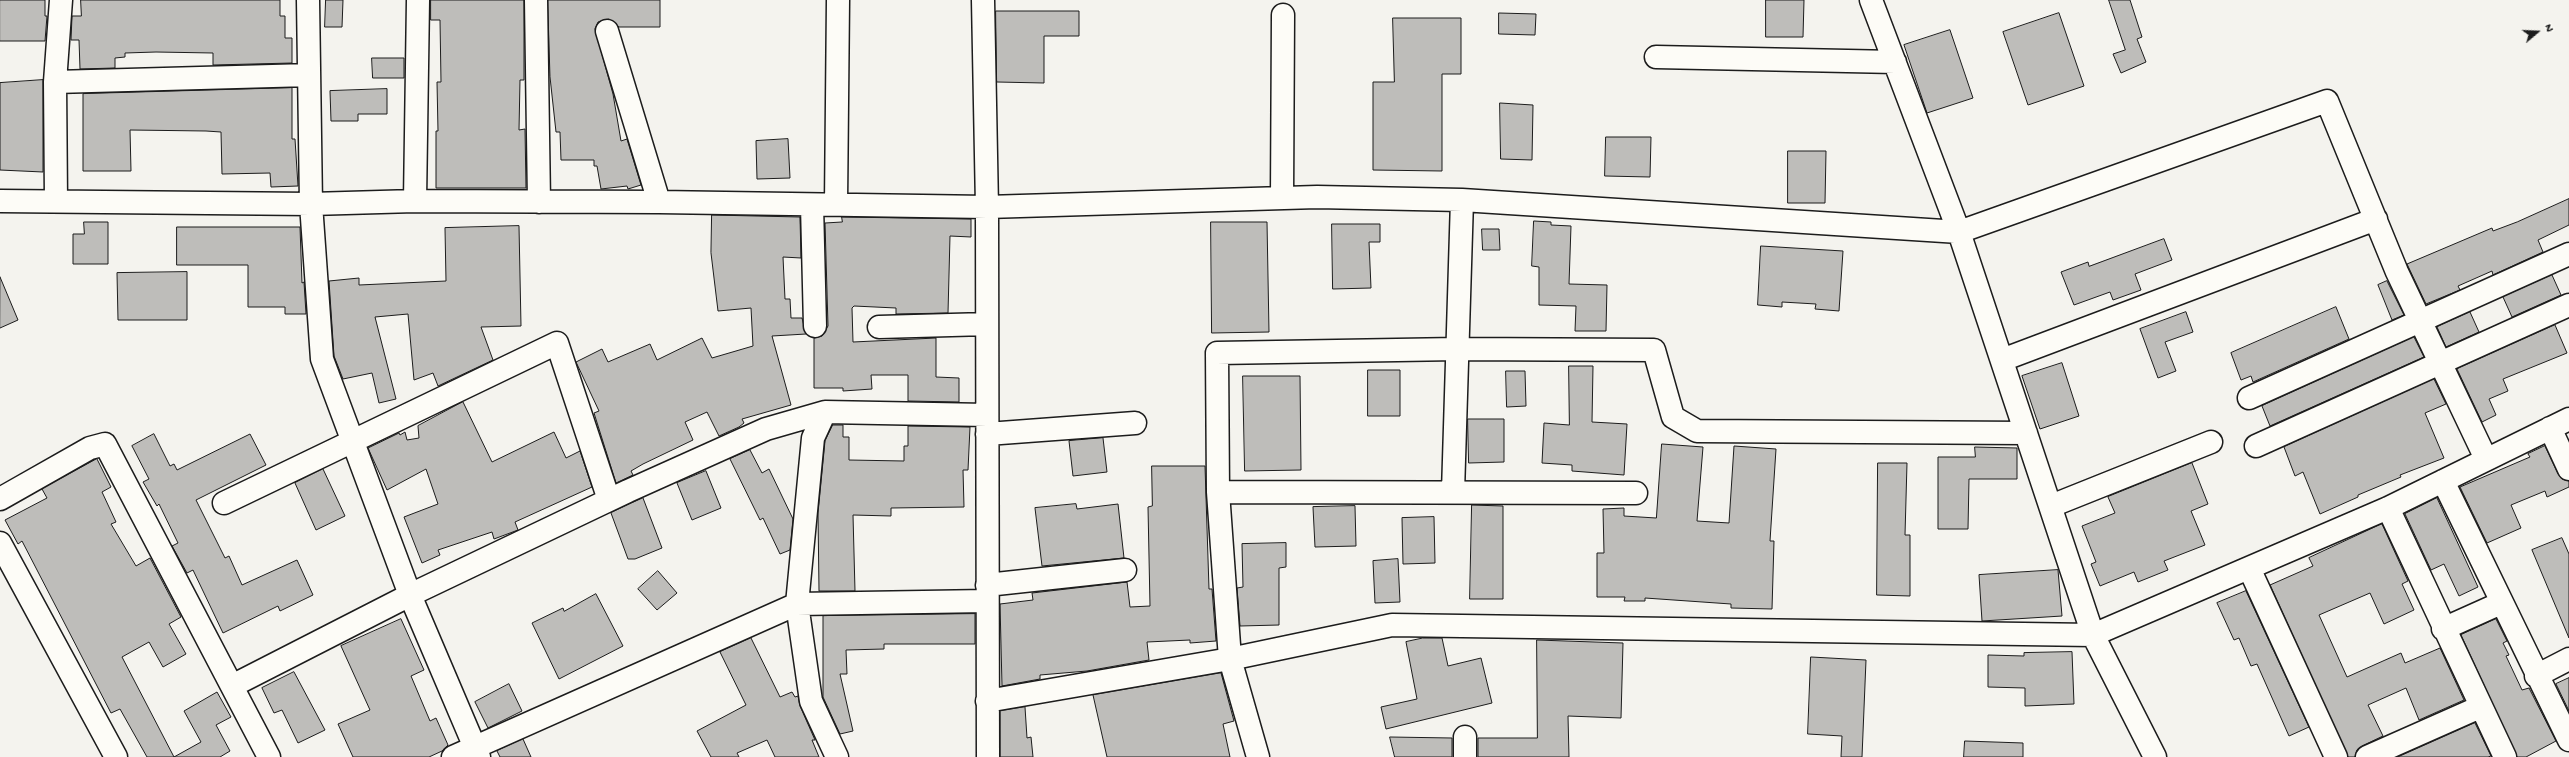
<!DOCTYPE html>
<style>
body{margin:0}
#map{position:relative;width:2569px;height:757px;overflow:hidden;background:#f4f3ee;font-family:"Gochi Hand",sans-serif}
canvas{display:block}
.north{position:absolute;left:2517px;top:12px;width:40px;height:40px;-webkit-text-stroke:3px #fdfcf7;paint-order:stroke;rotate:71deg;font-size:11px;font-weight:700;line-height:16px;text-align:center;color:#1c1c1c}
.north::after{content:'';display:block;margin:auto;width:14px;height:18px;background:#1c1c1c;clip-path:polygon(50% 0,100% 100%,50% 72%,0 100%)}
</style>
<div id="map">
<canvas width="2569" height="757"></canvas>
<div class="north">N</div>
</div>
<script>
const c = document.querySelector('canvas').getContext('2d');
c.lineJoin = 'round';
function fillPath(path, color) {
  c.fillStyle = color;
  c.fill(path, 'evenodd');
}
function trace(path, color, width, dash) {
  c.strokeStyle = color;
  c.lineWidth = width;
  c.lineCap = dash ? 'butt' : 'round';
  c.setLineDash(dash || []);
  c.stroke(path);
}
const building = new Path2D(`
 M0,0H45V16H47L45,41H0Z
 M81,0H280V16H285V38H292V63L213,65V53L156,52L125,53V57L115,58V68L80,69L79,40H71L72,16H81Z
 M326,0H343L342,27H325Z
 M431,0H524V80H520L519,130L525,129L526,188H436V131H438L437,82H441L440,20H431Z
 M548,0H660V27H619L609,19L598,22L595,29L613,94L621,141L627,139L641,185L628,189L627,186L601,189L597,166H594V160H561L560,132H556L550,77Z
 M1766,0H1804L1803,37H1766Z
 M2109,0H2130L2142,37L2137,39L2146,62L2121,73L2113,54L2125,50Z
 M996,11H1079V36H1044V83L997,82Z
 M1499,13L1536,14L1535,35L1499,34Z
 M2059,13L2084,86L2028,105L2003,32Z
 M1393,18H1461V74H1442V171L1373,170V82H1394Z
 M1950,30L1973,98L1927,113L1904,45Z
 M372,58H404V78H373Z
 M43,80V172L0,170V83Z
 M292,88V139H295L298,186L271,187L270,173L222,174L221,132L206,131L130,130L131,171H83V94Z
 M387,89V114H358V121H331L330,91Z
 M1500,103L1533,105L1532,160L1501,159Z
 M1606,137H1651L1650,177L1605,176Z
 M788,139L790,178L757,179L756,141Z
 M1788,151H1826L1825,203H1788Z
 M2569,199V225L2538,240L2543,252L2493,275L2492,271L2458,286L2460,290L2426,304L2407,264L2492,228L2493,231L2517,222Z
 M712,215L800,217L801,258L783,257L785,299H790L791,318H802L806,334L772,336L791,405L742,419L744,423L739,427L719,436L707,412L685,422L693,440L643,464L631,471L633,475L616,483L594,413L599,411L576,362L602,349L608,362L650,344L657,360L702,338L712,358L753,346L751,308L718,311L711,253Z
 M842,217L971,219V237L950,236L948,313L896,314V308L854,306L852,308L853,342L936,338V377L959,378V402L908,401V375H871L872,389L843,391V388H814V338L822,336L828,326L825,223L842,222Z
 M1534,221L1551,222V225L1571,226L1569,284L1607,285L1606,331H1575L1576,306L1539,305V267L1532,266Z
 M84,222H108V264H73V234H84Z
 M1211,222H1267L1269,332L1212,333Z
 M1332,224H1380V242H1369L1371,288L1333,289Z
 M519,226L521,326L481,327L493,360L438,386L433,373L414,380L408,314L375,317L396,399L379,403L372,373L343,379L334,356L329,281L359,278V285L446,281L445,228Z
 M177,227H300L302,283L304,282L306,314H285V307H248V265H177Z
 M1482,229H1499L1500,250H1483Z
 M2164,239L2172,260L2135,274L2141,290L2113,300L2110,292L2074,305L2061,272L2088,262L2089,266Z
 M1761,246L1843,251L1839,311L1815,309L1816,304L1782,302V307L1758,305Z
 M187,272V320H118L117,273Z
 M2552,275L2561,295L2512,317L2503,297Z
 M0,277L18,320L0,328Z
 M2387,281L2404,315L2392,320L2378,285Z
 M2336,307L2349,339L2253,382L2251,376L2241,380L2231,353Z
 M2186,312L2193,332L2165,342L2176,371L2158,378L2140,329Z
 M2470,312L2479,332L2446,347L2437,327Z
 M2555,325L2567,353L2503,379L2508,391L2489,399L2496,415L2482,422L2457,369Z
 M2414,337L2424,357L2270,426L2262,406Z
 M2062,363L2079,416L2040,429L2022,376Z
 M1569,366H1593L1592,422L1627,424L1624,475L1572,471V465L1542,463L1544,423L1569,425Z
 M1368,370H1400V416H1368Z
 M1506,371H1525L1526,406L1507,407Z
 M1243,376H1300L1301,470L1245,471Z
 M2434,379L2446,404L2425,413L2444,458L2400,475L2401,477L2358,495V497L2320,514L2303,472L2295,476L2284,447Z
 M463,402L492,462L554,432L566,458L580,451L592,487L515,522L518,530L494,539L492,532L438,550L440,555L422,563L404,517L438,504L426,469L387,490L368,448L399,433L400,435L405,432L407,440L419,438L418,426Z
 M1468,419H1504V462L1469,463Z
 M833,425H843V437H849V460L904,461V446H908V426L970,427L968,470H963L964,507L891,508V516L853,515L855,591H819L818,513L825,441Z
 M154,434L170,466L174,464L177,470L250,434L266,465L196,500L225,558L229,556L242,585L297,560L313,595L280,611L278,606L223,633L193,570L187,573L172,546L178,543L159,504L157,506L143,482L149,479L132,446Z
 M1103,438L1107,472L1073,476L1069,441Z
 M1662,444L1703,447L1697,521L1729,523L1734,446L1776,449L1770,541H1774L1772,609L1731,608V604L1645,598V601H1624L1625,597H1597V553H1604L1603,509L1624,508V516L1656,518Z
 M2545,446L2558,474L2562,479L2569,481V487L2547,497L2545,491L2511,505L2521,528L2487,543L2460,487L2530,457L2528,454Z
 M1975,447L2017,448V479H1969L1968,529H1938V457H1975Z
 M750,450L762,473L769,469L793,519L790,550L780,554L763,518L760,520L730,459Z
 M97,459L111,487L102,492L116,522L111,524L136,566L150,558L181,617L169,624L186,654L163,667L149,642L122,657L174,757L201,742L184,711L217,692L231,717L216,725L230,751L220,757H147L120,709L111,713L22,541L18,544L5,520L47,498L42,489Z
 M1878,463H1907L1905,535H1910V596L1877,595Z
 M2192,463L2208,504L2191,511L2205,545L2164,561L2168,570L2138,582L2134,572L2100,586L2091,564L2096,562L2082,526L2115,513L2108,497Z
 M1152,466H1205L1209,589H1212L1216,641L1190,643V640L1147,642L1149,660L1087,671L1040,675V679L1002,686L1000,604L1033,600L1032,593L1127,582L1130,607L1150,606L1148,507L1152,506Z
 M323,469L345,516L316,530L295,483Z
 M706,471L721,508L692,520L677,483Z
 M643,498L662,548L635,559H628L611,513Z
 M2437,498L2478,587L2459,596L2444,564L2431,570L2405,514Z
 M1076,504L1077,509L1118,504L1124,558L1042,566L1035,508Z
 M1472,505L1503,506V599H1470Z
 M1355,506L1356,546L1315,547L1313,507Z
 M1434,517L1435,563L1403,564L1402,518Z
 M2382,524L2408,581L2402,584L2414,610L2384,624L2370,593L2319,615L2347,677L2401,653L2405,663L2440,648L2464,700L2419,720L2406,688L2368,705L2383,736L2362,746L2357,750L2355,757H2348L2270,585L2313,566L2309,558Z
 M2562,538L2569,554V638L2532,550Z
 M1286,543V567L1279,568V625L1240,626L1237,588L1243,587L1242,544Z
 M1398,559L1400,602L1375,603L1373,561Z
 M2058,570L2062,616L1982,621L1979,575Z
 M658,571L677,593L657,610L638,589Z
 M2246,591L2309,727L2289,736L2257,664L2251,666L2239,638L2234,640L2217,603Z
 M596,594L623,646L559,679L532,623L563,608L564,611Z
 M975,614V644H884V649L846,650L847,674H840L853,731L840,734L823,697V616Z
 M401,619L424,670L411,676L430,721L436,718L448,745L442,751L429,757H353L338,724L370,710L341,646Z
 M2496,619L2507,641L2503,643L2509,655L2506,656L2522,690L2529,688L2556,741L2526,757H2517L2461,635Z
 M751,638L780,697L792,692L795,697L798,696L800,706L815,740H812L819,757H775L767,740L737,753L739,757H711L697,731L746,705L720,652Z
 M1423,638H1442L1448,666L1481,658L1492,703L1386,729L1381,707L1417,699L1406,642Z
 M1537,640L1623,643L1621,718L1568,716L1569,757H1478V738H1537Z
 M2072,652L2074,704L2025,706V688L1988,687V655L2024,656V653Z
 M1811,657L1866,660L1862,757H1841L1842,736L1808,734Z
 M294,672L325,730L298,743L282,710L274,713L262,688Z
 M1221,673L1234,721L1223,724L1230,757H1107L1093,695Z
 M2569,678V711L2556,684Z
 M509,684L522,711L488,728L475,702Z
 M1025,707L1027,738L1031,737L1033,757H1000V711Z
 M2475,723L2491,756L2488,757H2398Z
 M1390,737L1452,738V757H1395Z
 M523,739L531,757H500L497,751Z
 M1965,741L2023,743V757H1964Z`);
fillPath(building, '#bebdba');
trace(building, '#1c1c1c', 1);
const street = new Path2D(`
 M308,0L311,204L322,359L410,595L479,757
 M536,0L539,202
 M983,0L987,207L988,757
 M1871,0L1959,232L2093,635L2155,757
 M607,31L659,202
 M1656,57L1895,62
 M55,82L309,75
 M1282,198L1283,15
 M0,201L311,204L415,201L659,202L987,207L1317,197L1462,200L1959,232L2327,101L2397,272L2486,459
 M56,201L55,82L61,0
 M415,201L418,0
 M836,204L838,0
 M812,205L815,326
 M879,327L987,324
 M2002,360L2376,219
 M2249,398L2569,254
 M825,412L813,438L797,604L811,701L837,757
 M2550,428L2569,469
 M987,434L1135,423
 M2256,446L2569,305
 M2443,481L2569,740
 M1218,492L1217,353L1457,349L1654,350L1673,417L1697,431L2026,433
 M1453,492L1462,200
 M0,499L90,448L105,444L269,757
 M224,503L557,343L609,500
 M2051,506L2211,442
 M2388,508L2505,757
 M0,543L116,757
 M2249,568L2336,757
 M987,585L1125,570
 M2443,629L2501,603
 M2536,676L2569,659
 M232,686L410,595L628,491L766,429L825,412L987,415
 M987,701L1230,659L1392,625L2093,635L2388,508L2569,419
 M453,757L797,604L987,601
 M1258,757L1230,659L1218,492L1636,493
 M1465,757V737
 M2367,757L2480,707`);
trace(street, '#1c1c1c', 25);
trace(street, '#fdfcf7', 22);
</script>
